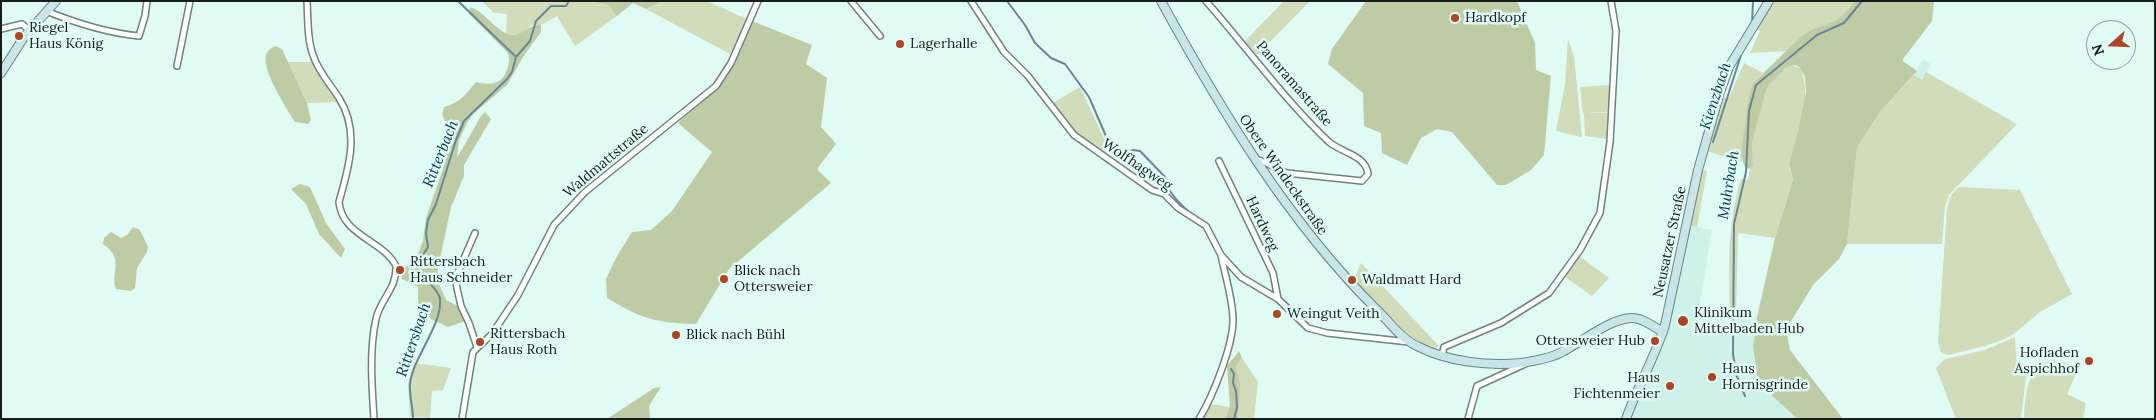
<!DOCTYPE html>
<meta charset="utf-8">
<style>
body{margin:0}
#map{position:relative;width:2156px;height:420px;overflow:hidden;background:#e0faf4;font-family:Lora,serif}
canvas{display:block}
.frame{position:absolute;inset:0;border:2px solid #151e1c;pointer-events:none}
.north{position:absolute;left:2086px;top:20px;width:50px;height:50px;box-sizing:border-box;background:#e0faf4;border:1px solid #8fa29e;border-radius:50%;rotate:250deg;font-size:14px;font-weight:700;line-height:20px;text-align:center;color:#151e1c}
.north::after{content:'';display:block;margin:auto;width:18px;height:22px;background:#ad4525;clip-path:polygon(50% 0,100% 100%,50% 72%,0 100%)}
</style>
<div id="map">
<canvas width="2156" height="420"></canvas>
<div class="frame"></div>
<div class="north">N</div>
</div>
<script>
const c = document.querySelector('canvas').getContext('2d');
c.lineJoin = 'round';
function fillPath(path, color) {
  c.fillStyle = color;
  c.fill(path, 'evenodd');
}
function trace(path, color, width, dash) {
  c.strokeStyle = color;
  c.lineWidth = width;
  c.lineCap = dash ? 'butt' : 'round';
  c.setLineDash(dash || []);
  c.stroke(path);
}
function drawText(font, color, halo, rows, align = 'center') {
  c.font = font + ' Lora,serif';
  c.lineWidth = 5;
  c.setLineDash([]);
  c.textBaseline = 'middle';
  c.strokeStyle = halo;
  c.fillStyle = color;
  for (const [text, x, y, turn = 0] of rows) {
    c.save();
    c.translate(x, y);
    c.rotate((+turn || 0) * Math.PI / 180);
    c.textAlign = isNaN(turn) ? turn : align;
    if (halo) c.strokeText(text, 0, 0);
    c.fillText(text, 0, 0);
    c.restore();
  }
}
fillPath(new Path2D(`
 M1923,59L1931,64L1922,80L1914,75Z
 M1688,225L1712,230L1697,323H1729L1730,316L1757,317L1753,346L1757,375L1762,386L1797,419H1630L1634,403L1660,350L1670,320Z`), '#cef2ea');
fillPath(new Path2D(`
 M482,1H589L608,5L617,16L575,46L557,16L541,25H531L522,33L513,35L506,34L507,14L494,13Z
 M663,1H707L747,19L732,55L646,9Z
 M1284,1H1310L1257,55L1245,41Z
 M1773,1H1855L1841,19L1832,24L1808,32L1787,51L1750,53L1760,31L1757,29Z
 M1568,39L1574,56L1582,137L1556,131L1565,84Z
 M288,62H313L339,102L307,103Z
 M1744,63L1763,73L1757,79L1744,131L1742,162L1707,151L1721,97L1729,98Z
 M1790,65L1800,68C1814,96 1796,140 1789,169L1793,178L1775,238L1738,233L1736,316H1730C1729,270 1727,223 1741,179L1748,180L1750,169L1753,166L1752,143L1765,94L1769,85L1786,67Z
 M1926,72L2017,124L1949,195L1945,206L1942,244H1847L1857,148L1879,113L1914,75L1922,80Z
 M1611,85L1610,112L1583,113L1580,87Z
 M1080,87L1107,145L1105,154L1069,126L1053,103Z
 M1584,113H1610L1607,139L1585,136Z
 M1702,170L1707,171L1697,227L1688,225Z
 M1959,187L2020,190L2072,294L2040,312L2015,333L2005,339L1985,346L1948,355L1944,354L1941,352L1938,343L1947,208L1951,195Z
 M1579,256L1609,278L1592,296L1564,276Z
 M1361,263L1439,346L1435,349L1411,338L1354,280Z
 M2015,337L2017,375L2026,376L2021,419H1956L1936,368L1945,359L1985,350Z
 M1242,358L1258,382L1254,419H1237L1238,414L1236,367Z
 M2050,360L2063,362L2078,369L2067,394L2086,403L2083,419H2024C2025,395 2026,371 2050,360Z
 M414,363L451,368L443,390L432,391L430,418L410,417L408,384Z
 M1210,404L1230,407L1225,419H1201Z`), '#d0dcba');
fillPath(new Path2D(`
 M589,1H663L646,9L633,3L617,16L608,5Z
 M1366,1H1517L1535,43L1536,70L1551,76L1544,155L1531,170L1506,185H1497L1452,132L1437,129L1421,138L1407,165L1382,153L1381,133L1364,126L1363,93L1328,64L1332,49Z
 M1855,1H1934L1932,21L1903,59V61L1917,71L1879,113L1857,148L1847,244L1839,259L1813,285L1790,323L1787,334L1790,350L1843,419H1797L1762,386L1757,375L1753,346L1757,317L1775,238L1793,179L1789,165L1799,128L1806,92L1805,77L1800,68L1796,65L1786,67L1769,85L1765,94L1752,143L1753,166L1750,169L1745,167C1739,155 1743,135 1746,122C1748,110 1748,95 1753,84C1755,81 1804,33 1809,31C1835,20 1836,26 1855,1Z
 M470,7C484,11 499,35 513,35C523,35 527,25 541,25V32L523,57L507,85L473,114L467,123L459,140L457,158L481,116L485,112L491,119L464,165V176L451,207L438,268V282L446,300L458,306L465,321L448,327L431,319C428,313 426,315 422,311C417,306 418,294 418,287L402,279V268L414,264L423,241L426,218L445,163L451,134L442,114L444,107C460,103 466,94 476,82C490,85 502,85 507,70C509,63 510,60 508,53L469,14Z
 M752,21L812,45L806,64L827,78L821,127L836,144L817,169L831,183L729,269L696,324C656,323 642,319 607,298L606,279L617,256L632,232L651,230L672,211L712,152L678,123L716,86L735,60Z
 M276,46L282,49L307,103L311,120L308,124L295,122C288,110 255,62 269,50C271,48 273,47 276,46Z
 M300,184L310,187L326,223L345,249L341,258L319,234L306,204L291,189Z
 M133,227L140,230L148,247L147,252L137,268L135,288L131,291L116,289C111,278 119,266 114,256C112,251 107,247 103,244L104,238L111,232L121,238L127,235Z
 M1239,351L1242,358L1236,367L1240,384L1238,414L1237,419H1225L1230,407L1227,366Z
 M661,387L649,406L650,419H607L654,388Z`), '#becca5');
trace(new Path2D(`
 M1007,1L1025,25L1035,43L1051,58L1065,64L1089,97L1112,150L1120,155L1133,150L1140,151L1165,177C1165,190 1180,204 1189,212
 M1752,24L1753,1
 M517,56L530,41L536,21L551,6H566L569,1
 M1713,142L1741,55
 M422,265L421,258L428,247L426,233L428,220L436,204L456,140L464,121L507,79L512,72L516,57L458,1
 M1231,369L1234,374L1233,383L1236,391L1237,407L1234,419
 M1745,396L1736,374L1733,354L1734,224L1746,172L1749,111L1756,85L1817,35L1844,23L1862,1
 M413,419C413,407 409,395 410,384C412,359 443,324 440,299C438,288 426,283 423,273`), '#698696', 2);
const street = new Path2D(`
 M307,1C308,18 307,39 313,55C318,71 330,84 339,98C360,131 349,167 339,202C342,236 383,240 396,266C397,289 380,299 376,319C369,350 372,387 374,419
 M851,1L880,36
 M971,1L1004,52L1028,76L1074,135L1152,190L1164,194L1178,208L1206,226L1221,255L1241,277L1278,299L1308,328L1327,333L1409,342
 M1206,1C1247,48 1284,99 1329,142C1342,153 1366,155 1368,174L1362,181L1287,173C1276,169 1267,162 1256,159
 M46,11C76,23 107,33 139,36L145,16L147,1
 M1,29L22,24L29,30
 M177,66L190,1
 M1219,161L1273,273L1278,299
 M475,233L455,279L461,306L469,323L477,347
 M1442,355L1444,347L1501,323L1549,293L1580,250L1600,213L1610,142L1616,31L1611,1
 M462,419L473,352L492,334L518,295L554,225L585,192L716,86L731,63L758,1
 M1199,419C1213,396 1233,346 1233,320C1233,299 1225,276 1221,255
 M1468,419L1477,386L1525,364`);
const secondary = new Path2D(`
 M1161,1C1221,110 1287,220 1375,308C1388,320 1401,339 1417,346C1448,362 1487,366 1521,363C1535,361 1552,358 1564,351C1583,341 1611,318 1632,318C1643,318 1654,327 1663,332
 M1,73L24,37L56,1
 M1626,419C1637,387 1655,358 1665,325L1698,170L1720,92L1729,67L1769,1`);
trace(street, '#6c847e', 8);
trace(secondary, '#6c847e', 10);
trace(street, '#fff', 5);
trace(secondary, '#c8e5e9', 8);
for (const [x, y, r, color] of [
 [1455,18,5,"#ad4525"],
 [19,36,5,"#ad4525"],
 [900,44,5,"#ad4525"],
 [400,270,5,"#ad4525"],
 [724,279,5,"#ad4525"],
 [1352,280,5,"#ad4525"],
 [1277,314,5,"#ad4525"],
 [1683,321,6,"#ad4525"],
 [676,335,5,"#ad4525"],
 [1655,341,5,"#ad4525"],
 [480,342,5,"#ad4525"],
 [2089,361,5,"#ad4525"],
 [1712,377,5,"#ad4525"],
 [1670,386,5,"#ad4525"]
]) {
  const dot = new Path2D();
  dot.arc(x, y, r, 0, 2 * Math.PI);
  c.fillStyle = color;
  c.fill(dot);
  trace(dot, '#e0faf4', 2);
}
drawText('14px', '#151e1c', '#e0faf4', [
 ["Hardkopf",1465,18],
 ["Riegel",29,28],
 ["Haus König",29,44],
 ["Lagerhalle",910,44],
 ["Rittersbach",410,262],
 ["Haus Schneider",410,278],
 ["Blick nach",734,271],
 ["Ottersweier",734,287],
 ["Waldmatt Hard",1362,280],
 ["Klinikum",1694,313],
 ["Mittelbaden Hub",1694,329],
 ["Weingut Veith",1287,314],
 ["Rittersbach",490,334],
 ["Haus Roth",490,350],
 ["Blick nach Bühl",686,335],
 ["Ottersweier Hub",1645,341,"right"],
 ["Hofladen",2079,353,"right"],
 ["Aspichhof",2079,369,"right"],
 ["Haus",1722,369],
 ["Hornisgrinde",1722,385],
 ["Haus",1660,378,"right"],
 ["Fichtenmeier",1660,394,"right"]
], 'left');
drawText('14px', '#151e1c', '#e0faf4', [
 ["Panoramastraße",1294,84,49],
 ["Waldmattstraße",606,161,-40],
 ["Wolfhagweg",1137,165,34],
 ["Obere Windeckstraße",1283,175,55],
 ["Hardweg",1262,224,65],
 ["Neusatzer Straße",1670,242,-78]
]);
drawText('italic 15px', '#043650', '#e0faf4', [
 ["Kienzbach",1716,96,-72],
 ["Ritterbach",441,154,-68],
 ["Muhrbach",1729,185,-81],
 ["Rittersbach",414,340,-71]
]);
</script>
